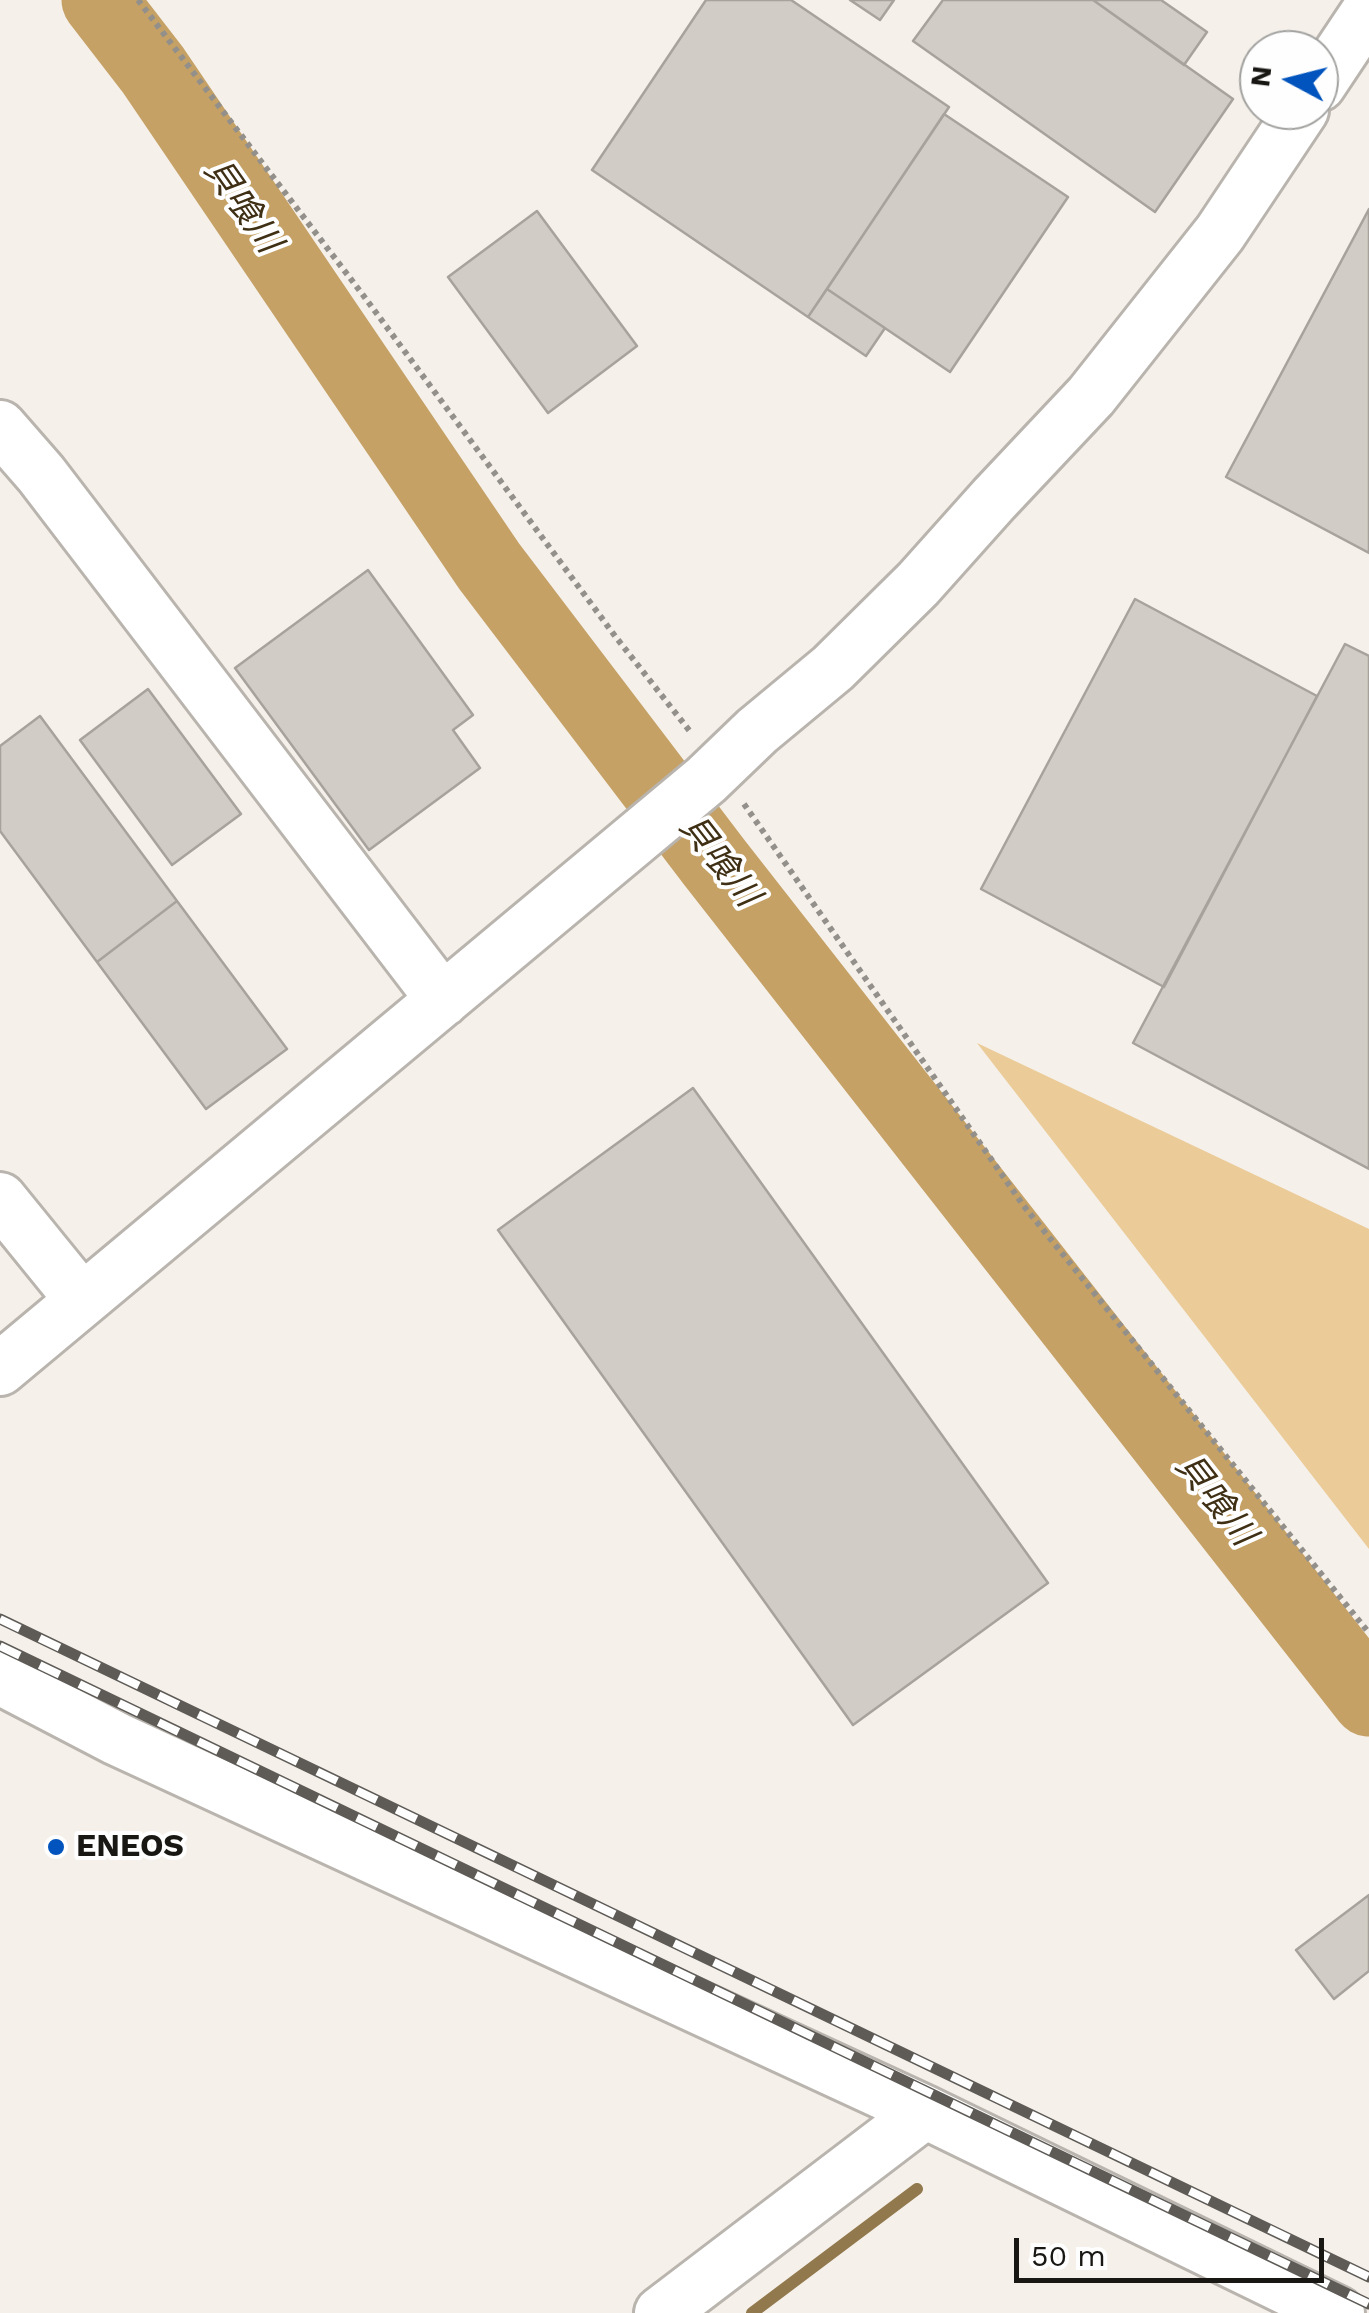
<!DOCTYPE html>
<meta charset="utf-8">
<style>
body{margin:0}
#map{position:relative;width:1369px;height:2313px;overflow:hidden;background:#f5f0e9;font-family:"Work Sans",sans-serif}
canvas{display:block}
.north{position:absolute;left:1239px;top:30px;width:100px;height:100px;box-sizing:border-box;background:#fefefe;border:2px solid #a2a2a0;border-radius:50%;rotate:277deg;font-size:28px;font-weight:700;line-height:40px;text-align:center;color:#181714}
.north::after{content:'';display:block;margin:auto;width:35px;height:45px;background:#0154bd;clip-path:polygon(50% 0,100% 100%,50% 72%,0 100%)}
.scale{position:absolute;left:1014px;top:2238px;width:310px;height:45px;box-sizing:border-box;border:5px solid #181714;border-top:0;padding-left:12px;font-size:30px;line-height:35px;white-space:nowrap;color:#181714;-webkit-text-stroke:8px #fefefe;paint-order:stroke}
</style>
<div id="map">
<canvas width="1369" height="2313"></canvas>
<div class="north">N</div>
<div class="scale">50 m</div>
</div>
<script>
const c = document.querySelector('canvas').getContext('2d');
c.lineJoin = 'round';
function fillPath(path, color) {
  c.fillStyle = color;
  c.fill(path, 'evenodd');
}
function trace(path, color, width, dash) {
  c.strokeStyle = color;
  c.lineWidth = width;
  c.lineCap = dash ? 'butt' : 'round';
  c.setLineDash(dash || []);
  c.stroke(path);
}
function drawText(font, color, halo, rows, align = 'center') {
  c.font = font + ' "Work Sans","Noto Sans JP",sans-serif';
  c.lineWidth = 8;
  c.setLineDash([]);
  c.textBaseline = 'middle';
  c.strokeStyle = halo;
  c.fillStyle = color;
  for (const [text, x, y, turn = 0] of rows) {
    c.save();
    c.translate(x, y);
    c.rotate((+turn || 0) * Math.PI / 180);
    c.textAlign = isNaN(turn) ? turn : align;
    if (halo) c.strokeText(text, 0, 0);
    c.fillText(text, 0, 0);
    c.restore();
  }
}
fillPath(new Path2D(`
 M977,1043L1369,1229V1549Z`), '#ebcb98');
trace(new Path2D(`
 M752,2313L917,2189`), '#91784d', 12);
trace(new Path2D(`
 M99,0L153,70L489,566L714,862L1369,1699`), '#c5a166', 75);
const building = new Path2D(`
 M706,0H791L949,107L808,317L592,170Z
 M850,0H894L880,20Z
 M943,0H1093L1233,99L1155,212L913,41Z
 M1093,0H1161L1207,32L1184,65Z
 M944,114L1068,197L950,372L827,289Z
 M1369,209V553L1226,477Z
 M537,211L637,346L548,413L448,277Z
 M827,289L885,328L866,356L808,317Z
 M368,570L473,715L453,730L480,768L369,850L235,668Z
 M1135,599L1317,696L1164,987L981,889Z
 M1345,644L1369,656V1169L1133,1043Z
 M148,689L241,814L172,865L80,740Z
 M40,716L177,901L97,962L0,831V746Z
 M177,901L287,1049L206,1109L97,962Z
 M693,1088L1048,1583L853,1725L498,1230Z
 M1369,1895V1971L1334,1999L1296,1950Z`);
fillPath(building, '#d1ccc5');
trace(building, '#a7a39c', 2.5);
const minor = new Path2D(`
 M1319,85L1369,10
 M0,427L41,474L443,1000
 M0,1199L82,1300
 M0,1369L706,780L757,731L833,668L918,584L994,499L1091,396L1220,233L1302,110
 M0,1678L117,1739L925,2112L1338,2313
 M661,2313L925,2112`);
trace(minor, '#b9b4ad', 58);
trace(new Path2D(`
 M138,0L363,295L615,636L692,734
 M744,804L1023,1205L1369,1633`), '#93908b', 6, [5, 5]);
trace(minor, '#fff', 52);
const rail = new Path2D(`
 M0,1619L1369,2277
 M0,1646L1369,2304`);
trace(rail, '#5e5b57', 11);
trace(rail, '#fefefe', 8, [22]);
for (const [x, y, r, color] of [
 [56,1847,10,"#0154bd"]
]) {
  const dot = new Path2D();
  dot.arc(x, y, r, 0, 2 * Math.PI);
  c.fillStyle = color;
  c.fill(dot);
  trace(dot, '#fefefe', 4);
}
drawText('bold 32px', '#181714', '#fefefe', [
 ["ENEOS",76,1847]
], 'left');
drawText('italic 35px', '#3f2f14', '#fefefe', [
 ["貝喰川",242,206,55],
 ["貝喰川",719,861,52],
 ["貝喰川",1215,1500,52]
]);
</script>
